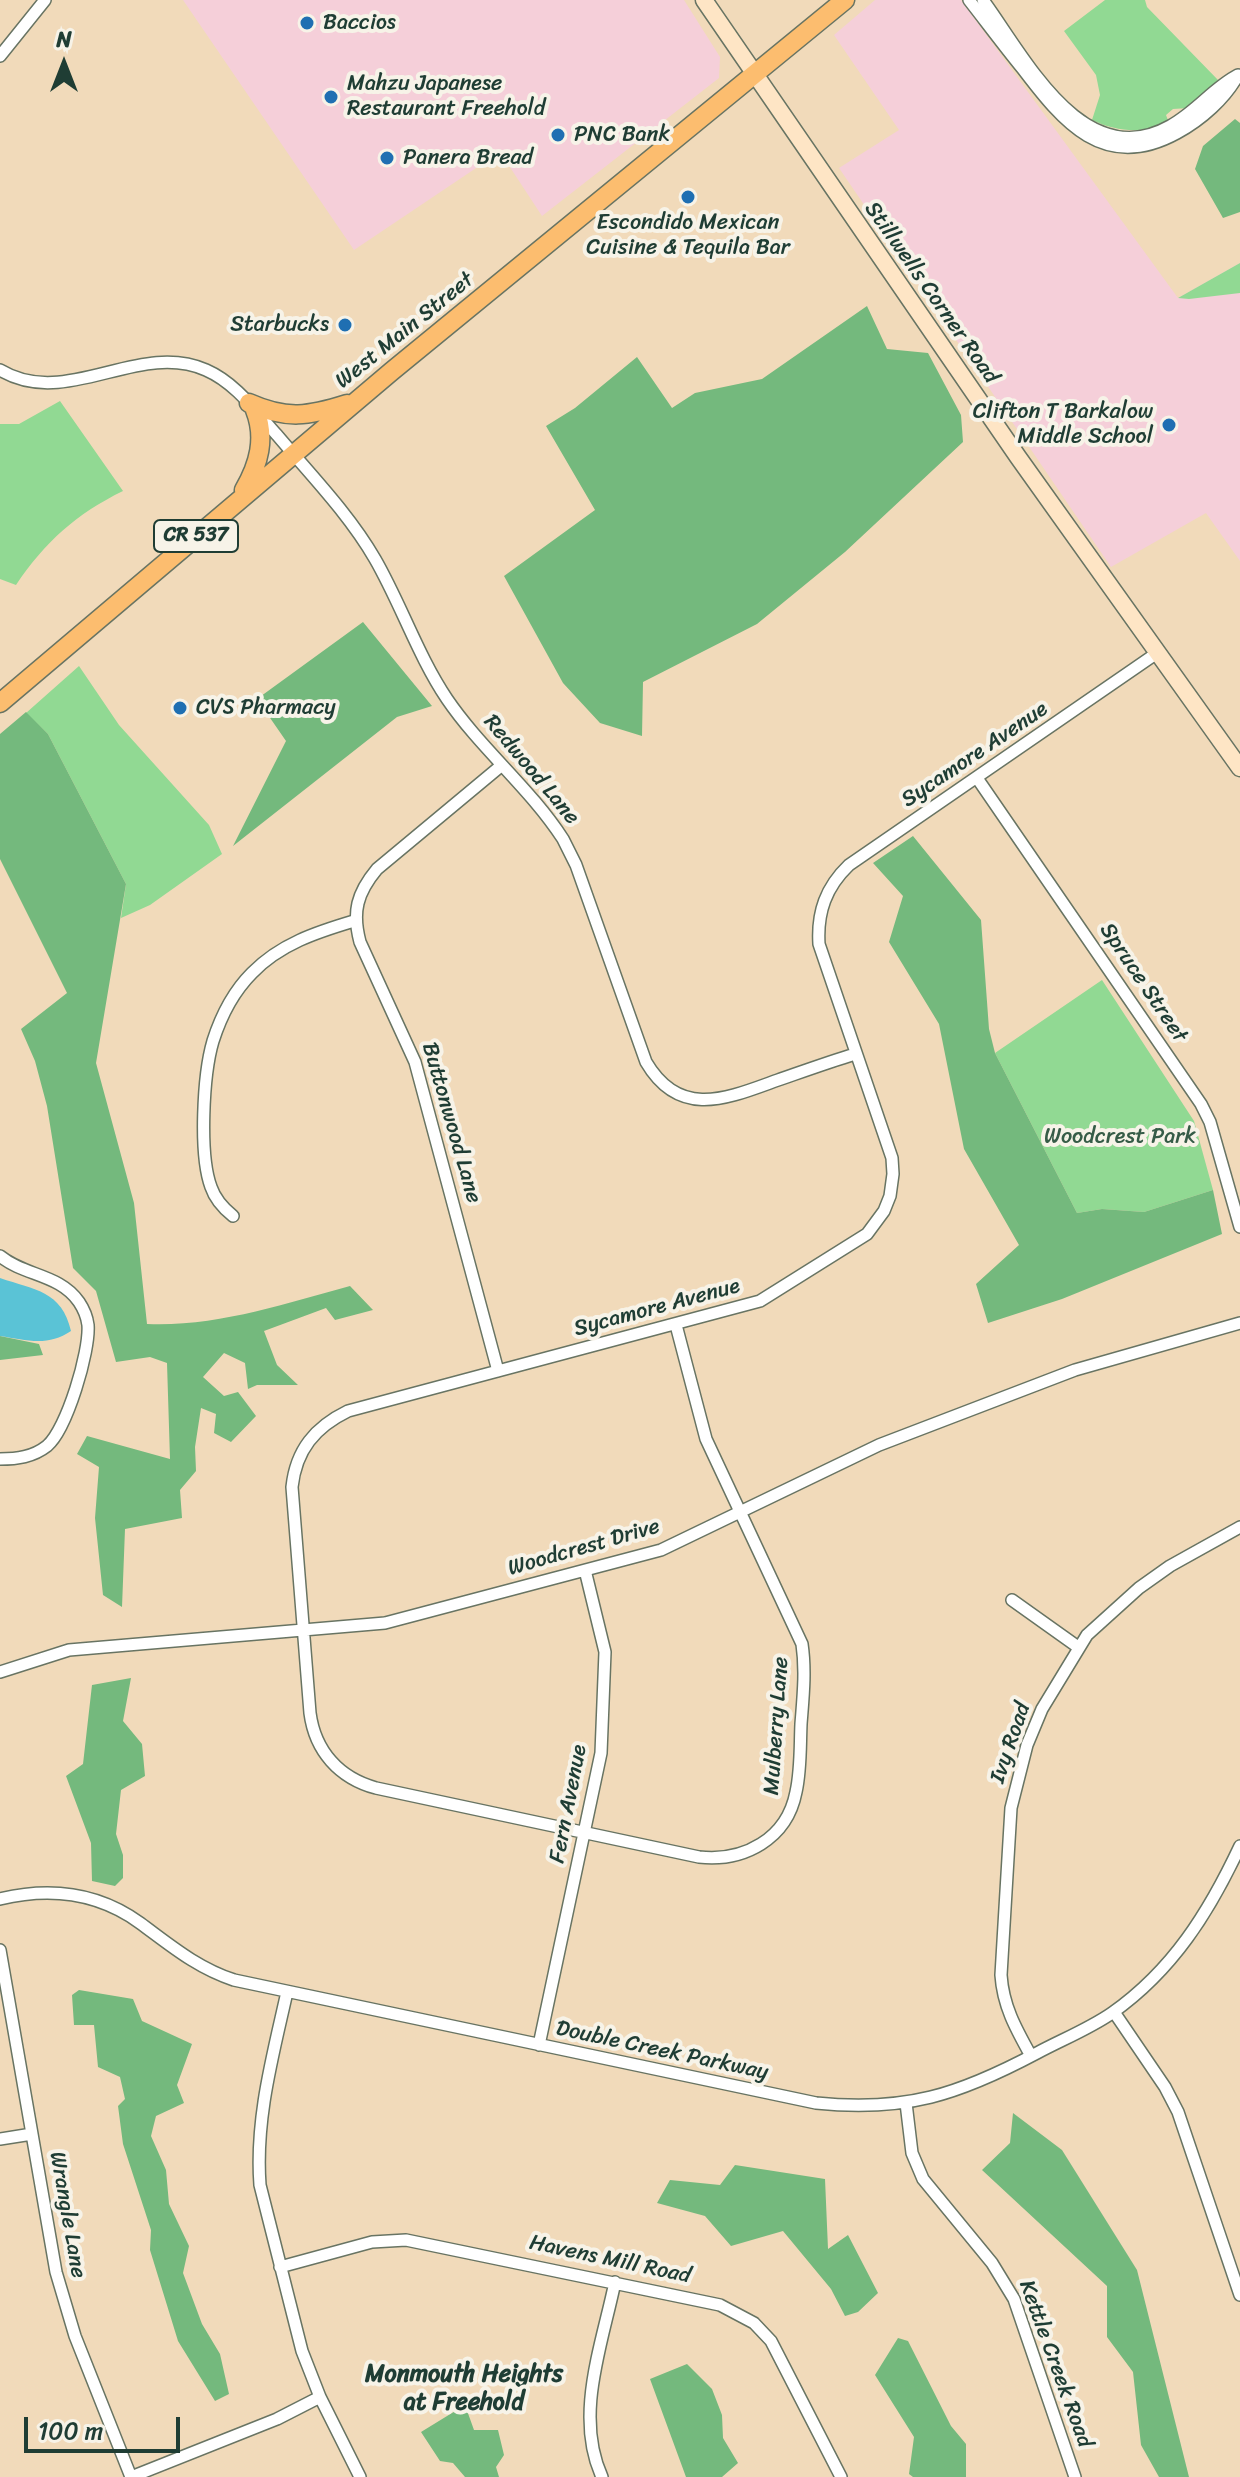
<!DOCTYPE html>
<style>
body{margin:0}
#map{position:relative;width:1240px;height:2477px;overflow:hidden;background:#f1daba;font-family:Sriracha,sans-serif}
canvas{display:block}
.north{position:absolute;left:24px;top:24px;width:80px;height:80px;-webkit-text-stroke:6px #f7f3e8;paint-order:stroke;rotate:0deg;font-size:22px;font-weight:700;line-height:32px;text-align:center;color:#1f3d34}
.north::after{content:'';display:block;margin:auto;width:28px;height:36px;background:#1f3d34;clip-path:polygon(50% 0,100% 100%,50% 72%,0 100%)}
.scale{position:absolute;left:24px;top:2417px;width:156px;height:36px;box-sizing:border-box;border:4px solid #1f3d34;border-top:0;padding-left:10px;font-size:24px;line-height:28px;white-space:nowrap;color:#1f3d34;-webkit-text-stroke:6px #f7f3e8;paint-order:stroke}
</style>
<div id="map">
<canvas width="1240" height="2477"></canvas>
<div class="north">N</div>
<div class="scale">100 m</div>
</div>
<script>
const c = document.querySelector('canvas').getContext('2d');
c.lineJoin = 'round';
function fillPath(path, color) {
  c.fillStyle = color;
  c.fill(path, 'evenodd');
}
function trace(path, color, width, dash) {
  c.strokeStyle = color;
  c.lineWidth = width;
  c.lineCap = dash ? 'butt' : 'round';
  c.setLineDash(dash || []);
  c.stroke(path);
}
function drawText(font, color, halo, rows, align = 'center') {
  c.font = font + ' Sriracha,sans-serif';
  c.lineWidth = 8;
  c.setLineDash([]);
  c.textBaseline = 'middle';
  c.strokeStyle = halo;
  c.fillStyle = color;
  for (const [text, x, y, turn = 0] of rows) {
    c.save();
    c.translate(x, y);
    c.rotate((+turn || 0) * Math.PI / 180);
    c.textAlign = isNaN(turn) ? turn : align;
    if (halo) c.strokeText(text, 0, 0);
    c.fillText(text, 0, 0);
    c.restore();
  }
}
fillPath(new Path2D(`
 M183,0H684L720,57L719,78L542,216L500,152L354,250Z
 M875,0H961L1178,298L1240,263V561L1206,513L1111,567L839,168L899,130L834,35Z`), '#f5cfd9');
fillPath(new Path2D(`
 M1105,0H1145L1147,7L1218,80L1189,108L1173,109L1166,115L1169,123C1143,134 1117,132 1092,120L1100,95L1096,75L1064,31Z
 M1240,263V293L1189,299L1178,298Z
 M60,401L123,491C76,514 45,542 16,585L0,579V424H19Z
 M79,666L119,725L209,825L222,854L150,905L121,918L126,884L48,734L26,713Z
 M1102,980L1194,1121L1213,1190L1144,1212L1102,1209L1077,1213L995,1053Z`), '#91d993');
fillPath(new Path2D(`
 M1235,119L1240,123V212L1223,218L1195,169L1203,146Z
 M867,306L887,349L928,353L961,415L963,442L845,552L757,624L643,682L642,736L600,723L563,683L504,576L595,510L546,426L575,408L637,357L672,408L695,393L762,379Z
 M363,622L432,706L397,717L233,846L286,741L257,699Z
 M26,712L48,734L126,884L96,1063L134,1203L147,1324C216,1327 284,1304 350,1286L373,1310L335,1320L326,1308L264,1331L277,1365L298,1385H257L248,1389L245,1363L224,1353L203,1377L224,1396L238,1392L256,1416L231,1442L214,1433L216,1414L201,1408L195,1447L196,1471L180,1490L182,1518L125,1529L122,1607L103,1595L95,1518L99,1467L77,1454L87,1436L170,1459L167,1363L150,1357L116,1362L96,1291L73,1268L47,1106L35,1061L21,1029L67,993L0,859V734Z
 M913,836L981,920L989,1029L995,1053L1077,1213L1102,1209L1144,1212L1213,1190L1222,1234L1062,1299L988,1323L976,1284L1019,1245L964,1149L939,1024L889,942L903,896L873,863Z
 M0,1336L39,1344L43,1355L0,1360Z
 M131,1678L123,1721L142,1744L145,1776L121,1790L116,1834L123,1855V1878L115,1886L92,1881L91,1843L66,1776L83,1764L92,1685Z
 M79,1990L133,1999L142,2021L192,2044L177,2085L184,2103L156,2116L151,2136L166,2170L169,2204L189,2246L183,2273L202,2324L220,2354L229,2394L215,2401L178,2341L150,2250L151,2230L123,2144L118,2106L125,2099L120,2077L98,2067L94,2025H74L72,1995Z
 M1013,2113L1062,2150L1137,2270L1189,2477H1159L1141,2445L1133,2372L1107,2337V2286L982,2170L1010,2143Z
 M735,2165L825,2179L828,2249L848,2235L878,2293L858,2312L845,2316L831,2289L783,2231L731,2246L705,2216L657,2203L670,2180L720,2185Z
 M898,2338L908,2341L951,2426L966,2444V2477H913L909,2474L914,2437L875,2375Z
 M687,2364L712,2389L722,2415L723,2438L738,2463L722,2477H686L650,2379Z
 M465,2405L474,2430H498L504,2455L496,2467L499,2477H465L453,2463L440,2461L421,2432Z`), '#74b97d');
fillPath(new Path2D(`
 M0,1278C35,1290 62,1291 71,1331C48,1347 26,1340 0,1336Z`), '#5ac3d6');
const street = new Path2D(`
 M969,0C987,23 1004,46 1022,68C1063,122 1104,173 1177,133C1201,120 1226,98 1238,75C1213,88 1196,112 1170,126C1083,175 1025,57 983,0
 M0,56L45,0
 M0,370C66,410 138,340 206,370C236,383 256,412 277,435C310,474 349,514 375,559C401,604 418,656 447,699C481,749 530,788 563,839L576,865L646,1062C680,1120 728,1098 778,1080C804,1071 829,1062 855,1054
 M977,778L1201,1104L1210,1122L1240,1227
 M233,1216C223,1208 215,1199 211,1187C199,1155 203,1075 213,1041C221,1016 233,992 252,973C280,944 317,932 354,921
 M0,1256C24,1276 60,1274 79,1302C83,1308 87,1317 88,1325C90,1351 67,1429 47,1446C33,1457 17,1459 0,1459
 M676,1325L706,1439L802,1644C806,1671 803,1698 801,1724C800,1747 801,1770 796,1792C787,1839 744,1862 699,1857L376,1788C339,1778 315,1751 310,1713L292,1487C296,1450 315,1427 348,1411L760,1301L867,1234L884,1211L890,1196L893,1174L892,1158L819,944C817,912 826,887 849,865L1157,653
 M498,1371L415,1062L360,942C352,912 357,893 377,869L502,765
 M1012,1600L1078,1647
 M0,1672L69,1650L385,1623L661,1550L879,1445L1075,1370L1240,1323
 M0,1899C50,1887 97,1892 140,1923C170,1945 197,1968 234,1980L816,2103C906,2112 958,2095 1037,2053C1061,2040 1089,2029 1112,2013C1173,1970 1209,1912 1240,1846
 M0,1950L56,2272L75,2336L131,2477
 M287,1992C273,2055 255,2119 260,2185L302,2351L320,2397L360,2477
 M1114,2012L1165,2087L1178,2112L1240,2295
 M539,2045L601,1753L605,1652L585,1570
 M1031,2056C1016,2029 1003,2006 1001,1975L1011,1808L1027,1745L1042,1709L1087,1635L1139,1588L1170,1566L1240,1527
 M906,2103L912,2153L923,2179L992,2263L1014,2299L1075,2477
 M0,2139L32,2134
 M280,2267L372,2242L406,2240L720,2305L754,2323L771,2341L841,2477
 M131,2477L277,2419L320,2397
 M602,2477C574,2416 602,2345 615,2282`);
const secondary = new Path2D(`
 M704,0L1018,457L1240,768`);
const primary = new Path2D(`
 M249,403C287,420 309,416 347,404
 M244,490C259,464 266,438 255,410
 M0,703L392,371L845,0`);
trace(street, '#687463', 14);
trace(secondary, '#687463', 19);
trace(primary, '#687463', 21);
trace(street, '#fff', 11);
trace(secondary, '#fee5c5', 16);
trace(primary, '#fcbd6f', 18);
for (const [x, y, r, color] of [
 [307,23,8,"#1f6fb2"],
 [331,97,8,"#1f6fb2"],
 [558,135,8,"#1f6fb2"],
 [387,158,8,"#1f6fb2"],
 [688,197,8,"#1f6fb2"],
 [345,325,8,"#1f6fb2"],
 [1169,425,8,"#1f6fb2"],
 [180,708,8,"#1f6fb2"]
]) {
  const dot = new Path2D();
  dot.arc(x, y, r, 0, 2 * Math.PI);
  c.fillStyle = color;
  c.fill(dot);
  trace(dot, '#f7f3e8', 3);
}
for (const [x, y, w] of [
 [196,536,84]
]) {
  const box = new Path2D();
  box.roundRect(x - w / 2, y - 16, w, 32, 6);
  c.fillStyle = '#f7f3e8';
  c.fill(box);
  trace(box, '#1f3d34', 2);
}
drawText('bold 20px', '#1f3d34', null, [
 ["CR 537",196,536]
]);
drawText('22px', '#1f3d34', '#f7f3e8', [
 ["Baccios",323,23],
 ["Mahzu Japanese",347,84],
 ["Restaurant Freehold",347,109],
 ["PNC Bank",574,135],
 ["Panera Bread",403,158],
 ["Escondido Mexican",688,223,"center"],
 ["Cuisine & Tequila Bar",688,248,"center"],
 ["Starbucks",329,325,"right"],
 ["Clifton T Barkalow",1153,412,"right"],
 ["Middle School",1153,437,"right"],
 ["CVS Pharmacy",196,708]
], 'left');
drawText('22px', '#1f3d34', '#f7f3e8', [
 ["Stillwells Corner Road",931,293,55],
 ["West Main Street",405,331,-39],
 ["Sycamore Avenue",975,755,-34],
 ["Redwood Lane",531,770,50],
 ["Spruce Street",1143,983,56],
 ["Buttonwood Lane",451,1123,74],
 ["Sycamore Avenue",657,1308,-15],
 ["Woodcrest Drive",584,1548,-16],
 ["Mulberry Lane",777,1726,-86],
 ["Ivy Road",1011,1743,-71],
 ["Fern Avenue",569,1804,-79],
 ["Double Creek Parkway",662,2051,12],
 ["Wrangle Lane",67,2215,80],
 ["Havens Mill Road",610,2260,12],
 ["Kettle Creek Road",1055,2364,70]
]);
drawText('22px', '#365c47', '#f7f3e8', [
 ["Woodcrest Park",1120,1137]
]);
drawText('bold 24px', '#1f3d34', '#f7f3e8', [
 ["Monmouth Heights",464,2375],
 ["at Freehold",464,2403]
]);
</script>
